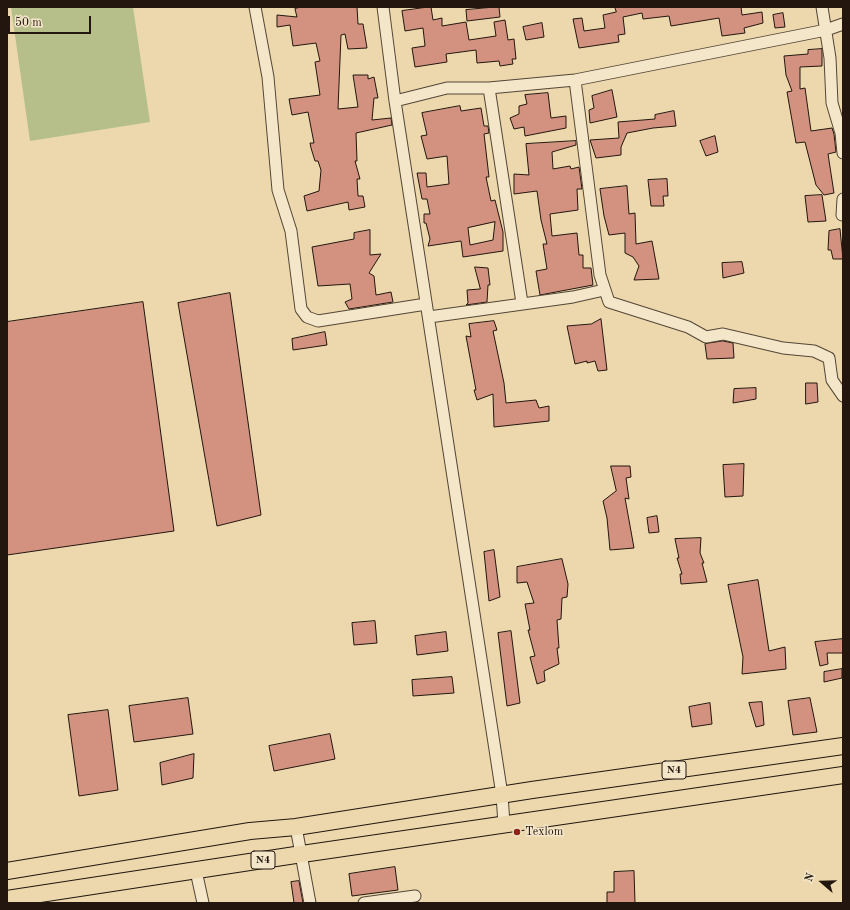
<!DOCTYPE html>
<style>
body{margin:0}
#map{position:relative;width:850px;height:910px;overflow:hidden;background:#ecd8ac;font-family:"Old Standard TT",serif}
canvas{display:block}
.frame{position:absolute;inset:0;border:8px solid #22160f;pointer-events:none}
.north{position:absolute;left:802px;top:862px;width:40px;height:40px;-webkit-text-stroke:3px #f3e6c9;paint-order:stroke;rotate:290deg;font-size:11px;font-weight:700;line-height:16px;text-align:center;color:#22160f}
.north::after{content:'';display:block;margin:auto;width:14px;height:18px;background:#22160f;clip-path:polygon(50% 0,100% 100%,50% 72%,0 100%)}
.scale{position:absolute;left:8px;top:16px;width:83px;height:18px;box-sizing:border-box;border:2px solid #22160f;border-top:0;padding-left:5px;font-size:12px;line-height:14px;white-space:nowrap;color:#22160f;-webkit-text-stroke:3px #f3e6c9;paint-order:stroke}
</style>
<div id="map">
<canvas width="850" height="910"></canvas>
<div class="frame"></div>
<div class="north">N</div>
<div class="scale">50 m</div>
</div>
<script>
const c = document.querySelector('canvas').getContext('2d');
c.lineJoin = 'round';
function fillPath(path, color) {
  c.fillStyle = color;
  c.fill(path, 'evenodd');
}
function trace(path, color, width, dash) {
  c.strokeStyle = color;
  c.lineWidth = width;
  c.lineCap = dash ? 'butt' : 'round';
  c.setLineDash(dash || []);
  c.stroke(path);
}
function drawText(font, color, halo, rows, align = 'center') {
  c.font = font + ' "Old Standard TT",serif';
  c.lineWidth = 3;
  c.setLineDash([]);
  c.textBaseline = 'middle';
  c.strokeStyle = halo;
  c.fillStyle = color;
  for (const [text, x, y, turn = 0] of rows) {
    c.save();
    c.translate(x, y);
    c.rotate((+turn || 0) * Math.PI / 180);
    c.textAlign = isNaN(turn) ? turn : align;
    if (halo) c.strokeText(text, 0, 0);
    c.fillText(text, 0, 0);
    c.restore();
  }
}
fillPath(new Path2D(`
 M11,7H133L150,122L30,141Z`), '#b6bf8a');
const building = new Path2D(`
 M301,7H357L358,24H363L367,48L348,49L345,34L341,35L338,109L358,107L353,75H368V79L374,77L378,98H374L372,120L391,118L392,125L356,133L357,161H355L360,179H357L358,196H363L365,207L349,210L348,202L307,211L304,196L319,191L321,170L318,161H315L311,148L310,143H314L308,112L292,115L289,99L320,95L315,62L320,61L316,43L293,46L290,25L277,27V15L297,17L295,9Z
 M431,7L433,20L442,18V26L466,22L469,40L496,36L494,22L505,20L508,40L514,39L516,59H512L513,64L500,66L499,61L477,63L476,50L446,54L447,62L415,67L412,48L425,46L423,28L405,31L402,11Z
 M499,7L500,17L467,21L466,10Z
 M615,7H741L742,15L762,12L763,23L744,28L745,33L722,36L719,18L671,26L669,16L643,19L642,13L623,17L625,34L618,35L619,42L579,48L573,19L582,18L584,31L605,28L603,15L616,12Z
 M783,13L785,27L775,28L773,15Z
 M542,23L544,37L526,40L523,27Z
 M822,49V66L800,67V89L805,88L811,131L832,128L834,134L836,152L828,154L834,193L824,195L816,185L805,142L796,143L787,92L792,91L786,75L784,56L808,54V50Z
 M612,90L617,117L590,123L589,110L594,108L592,96Z
 M548,93L551,118L566,116V128L525,136L524,127L514,129L510,118L519,114V106L527,104L525,95Z
 M460,106L461,111L481,108L484,126H488L489,133L484,134L489,177H486L491,201L495,200L503,232V251L463,257L461,241L428,246L430,239L426,223H424V214H430L427,199H422L417,173H426L427,187L449,184L447,156L427,159L421,136L427,135L422,113ZM495,222L493,240L470,245L468,228Z
 M674,111L676,126L653,128L627,133L621,147V155L596,158L590,140L619,138L618,122L655,119V115Z
 M715,136L718,152L706,156L700,141Z
 M576,141V145L552,152L553,169L570,166L571,169L579,167L582,189H577L578,210L550,214L552,236L577,233L579,255H583V268H591L593,285L540,295L536,271L547,269L543,244H547L541,220L537,191L514,194V174L529,175L526,144Z
 M667,179L668,196H663L664,206H651L648,180Z
 M627,186L629,214L635,213L636,244L652,241L659,279L634,280L639,266L633,257L625,253V233L609,235L604,216L600,189Z
 M822,195L826,221L808,222L805,196Z
 M840,229L843,259H833L831,250H828L829,231Z
 M370,230V255L381,254L369,273L374,276L376,295L391,292L393,302L349,309L345,302L352,299L350,284L318,286L312,247L354,239V233Z
 M742,262L744,273L723,278L722,263Z
 M475,267L488,268L490,285H488L487,302L466,305L468,303L467,290L480,289Z
 M230,293L261,515L217,526L178,303Z
 M143,302L174,531L7,555V322Z
 M601,319L607,370L598,371L595,361L587,363V361L575,364L567,326L591,324Z
 M494,321L497,330L493,331L504,383L506,403L536,400L539,408L549,406V421L494,427L493,394L477,400L474,390H476L466,336L471,337L469,324Z
 M325,332L327,345L293,350L292,339Z
 M723,341L733,343L734,358L707,359L705,344Z
 M806,383H817L818,402L806,404Z
 M756,388V399L733,403L734,389Z
 M744,464L743,496L725,497L723,465Z
 M611,466H630L631,477L626,478L629,499L625,498L634,548L610,550L607,518L603,501L616,491Z
 M657,516L659,532L649,533L647,518Z
 M701,538L700,553L704,563H702L707,582L681,584L680,574H682L677,558H679L675,539Z
 M494,550L500,597L489,601L484,552Z
 M562,559L568,584L567,597L562,598L561,619L557,620L559,648H557L559,664L544,671L545,681L537,684L530,657L535,656L528,630H530L525,604L534,603L527,582L517,583V567Z
 M758,580L769,651L785,647L786,669L742,674L743,657L728,585Z
 M375,621L377,643L354,645L352,623Z
 M511,631L520,703L507,706L498,633Z
 M446,632L448,651L417,655L415,636Z
 M843,639V653H827L828,664L820,666L815,642Z
 M842,669V678L824,682V672Z
 M452,677L454,693L413,696L412,680Z
 M188,698L193,734L134,742L129,706Z
 M810,698L817,732L793,735L788,701Z
 M762,702L764,725L756,727L749,703Z
 M710,703L712,724L692,727L689,707Z
 M108,710L118,790L79,796L68,715Z
 M330,734L335,759L274,771L269,746Z
 M194,754L193,778L162,785L160,763Z
 M395,867L398,890L352,896L349,874Z
 M634,871L635,903H607V892H614V872Z
 M299,881L303,903H294L291,882Z`);
fillPath(building, '#d2927f');
trace(building, '#22160f', 1);
const minor = new Path2D(`
 M255,7L268,77L278,190L291,231L301,309L307,317L318,321L426,304
 M383,7L395,101L502,795L504,824
 M822,7L830,58L832,103L841,133L843,153
 M575,80L600,275L609,302L688,327L706,337L723,334L783,348L814,351L829,358L832,380L843,396
 M489,88L522,303
 M395,101L447,88H489L575,80L826,30L843,24
 M842,215L843,199
 M429,317L573,297L604,290
 M296,827L310,903
 M196,871L203,903
 M364,903L415,896`);
const highway = new Path2D(`
 M7,871L250,831L296,827L532,790L843,746
 M7,899L302,854L843,775`);
trace(minor, '#544636', 13);
trace(highway, '#22160f', 18);
trace(minor, '#f3e6c9', 11);
trace(highway, '#ecd8ac', 16);
for (const [x, y, r, color] of [
 [517,832,4,"#8f2418"]
]) {
  const dot = new Path2D();
  dot.arc(x, y, r, 0, 2 * Math.PI);
  c.fillStyle = color;
  c.fill(dot);
  trace(dot, '#f3e6c9', 1.5);
}
for (const [x, y, w] of [
 [674,770,24],
 [263,860,24]
]) {
  const box = new Path2D();
  box.roundRect(x - w / 2, y - 9, w, 18, 3);
  c.fillStyle = '#f3e6c9';
  c.fill(box);
  trace(box, '#22160f', 1);
}
drawText('bold 11px', '#22160f', null, [
 ["N4",674,770],
 ["N4",263,860]
]);
drawText('12px', '#22160f', '#f3e6c9', [
 ["Texlom",525,832]
], 'left');
</script>
